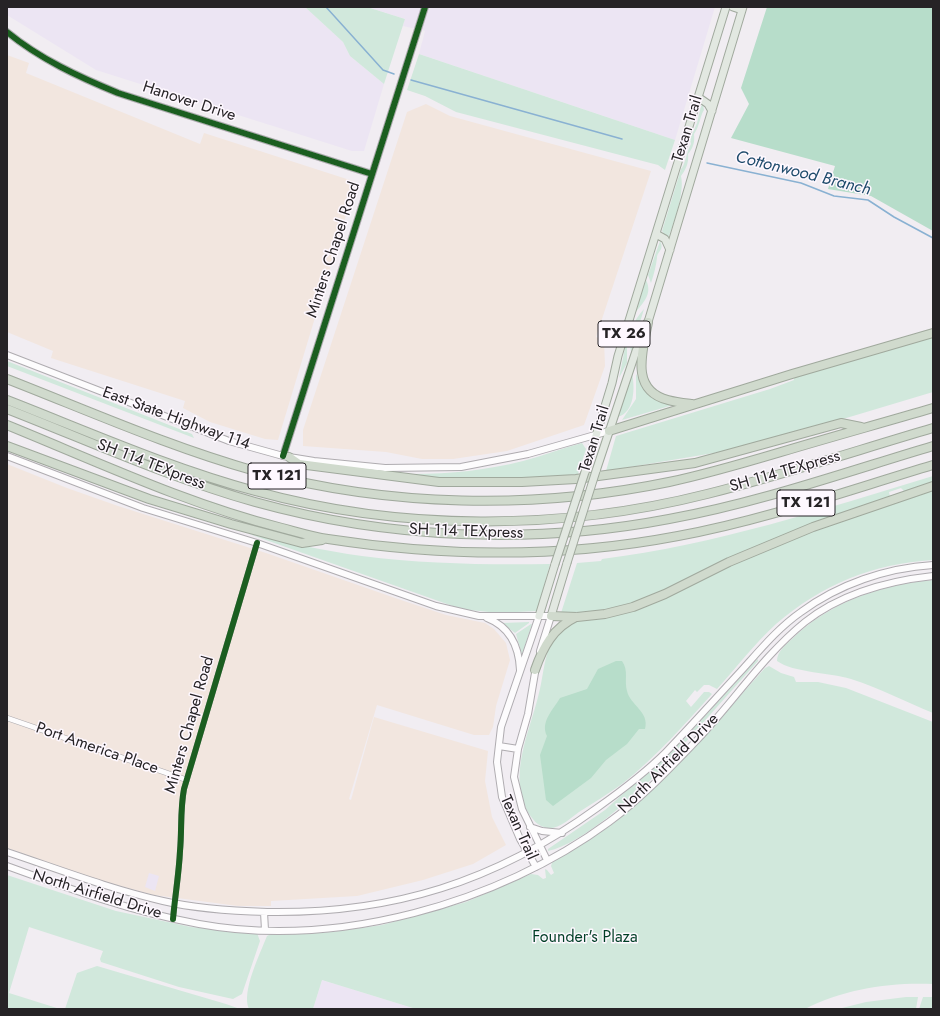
<!DOCTYPE html>
<style>
body{margin:0}
#map{position:relative;width:940px;height:1016px;overflow:hidden;background:#f1edf2;font-family:Jost,sans-serif}
canvas{display:block}
.frame{position:absolute;inset:0;border:8px solid #262326;pointer-events:none}
</style>
<div id="map">
<canvas width="940" height="1016"></canvas>
<div class="frame"></div>
</div>
<script>
const c = document.querySelector('canvas').getContext('2d');
c.lineJoin = 'round';
function fillPath(path, color) {
  c.fillStyle = color;
  c.fill(path, 'evenodd');
}
function trace(path, color, width, dash) {
  c.strokeStyle = color;
  c.lineWidth = width;
  c.lineCap = dash ? 'butt' : 'round';
  c.setLineDash(dash || []);
  c.stroke(path);
}
function drawText(font, color, halo, rows, align = 'center') {
  c.font = font + ' Jost,sans-serif';
  c.lineWidth = 3;
  c.setLineDash([]);
  c.textBaseline = 'middle';
  c.strokeStyle = halo;
  c.fillStyle = color;
  for (const [text, x, y, turn = 0] of rows) {
    c.save();
    c.translate(x, y);
    c.rotate((+turn || 0) * Math.PI / 180);
    c.textAlign = isNaN(turn) ? turn : align;
    if (halo) c.strokeText(text, 0, 0);
    c.fillText(text, 0, 0);
    c.restore();
  }
}
fillPath(new Path2D(`
 M7,55L29,63L26,73L200,144L204,133L356,182L278,440L265,439L210,422L183,408L185,401L51,358L53,351L7,332Z
 M426,104L450,116L651,171L596,337L604,340L605,366L584,425L507,451L453,459H422L386,452L303,446V430L407,112Z
 M7,464L67,488L118,506L266,553L398,599L446,615L485,623L494,629L506,643L510,660L496,706L493,727L489,735H474L377,705L349,799L351,800L374,717L488,751L485,781L492,817L506,845L473,864L423,880L357,896L271,901V906H238L154,895L105,882L7,848Z`), '#f2e6df');
fillPath(new Path2D(`
 M7,7H305L343,42L350,56L384,84L364,151H352L96,70L7,15Z
 M367,7H715L675,140L419,54L425,31L403,26L405,19Z
 M149,873L159,876L155,891L145,887Z
 M322,980L416,1009H313Z`), '#ece5f3');
fillPath(new Path2D(`
 M305,7H367L405,19L384,84L350,56L343,42Z
 M419,54L675,140L665,170L658,165L456,112L425,96L407,90Z
 M703,105L704,110C701,113 699,128 694,134C695,142 693,148 688,154C689,163 686,169 681,176C685,194 673,224 667,242V238L662,231L681,169C685,166 687,150 691,144L690,139L697,123L701,106Z
 M660,241C665,250 657,251 657,258C656,266 654,274 651,283L648,275Z
 M646,280C653,294 643,303 635,313Z
 M644,309L631,352C628,335 632,322 644,309Z
 M933,335V392L783,437L726,451L606,471L616,436L770,389L794,380L793,375Z
 M627,338V363L619,378Z
 M7,361L192,434L194,438L7,366Z
 M632,373C635,387 635,412 618,417Z
 M636,374L640,380L673,405L622,420L636,399Z
 M582,443L586,449L578,474C524,480 468,481 413,476V474C451,474 487,470 523,461C543,456 562,448 582,443Z
 M933,476V483L905,492L901,488L889,492L890,497L628,605L589,612L561,613L577,563L601,561L602,559C715,545 824,509 933,476Z
 M933,490V560C872,564 823,584 776,624C755,643 736,668 717,689L709,685H704L697,692L695,690L686,701L691,707L704,692H709L712,694C684,725 655,758 622,784C608,794 593,803 579,812C571,818 558,830 547,828C538,826 534,821 529,814C507,778 529,733 538,697C543,680 543,662 550,646C554,637 564,629 571,623L685,587L765,550L869,510Z
 M249,534C287,542 324,551 362,556C424,564 488,565 550,564L537,611L498,613L461,609Z
 M933,580V713C906,702 879,688 851,679C828,672 794,673 777,661C777,652 785,645 792,639C828,603 882,584 933,580Z
 M529,622V623L515,633L502,623Z
 M531,624H532L522,655L516,634Z
 M758,659V661L659,772C634,796 582,844 548,851V849L605,810L685,738L754,662Z
 M769,666L781,673L794,677L796,682H818L846,688L933,722V984C890,982 844,989 805,1009H416L322,980L313,1009H249C241,992 260,954 267,936L271,934L332,932L382,925L466,902L531,874L538,875L543,879L546,878L545,869L547,870L551,875L554,873L551,866L553,860C565,855 576,846 588,839C658,795 710,729 765,668Z
 M7,875L116,911L191,927L257,933L260,941L242,994L233,999L179,987L101,962L100,959L103,951L29,927L9,993L60,1009H7Z
 M97,966L226,1004L240,1009H65L77,973Z
 M906,997H918L916,1009H838L866,1002Z
 M923,997H933V1009H919Z`), '#d1e8dc');
fillPath(new Path2D(`
 M767,7H933V231L871,196L828,189L835,166L731,138L749,104L741,88Z
 M616,661H622C629,671 624,680 627,691C630,705 650,712 645,729H639L627,744L606,760L591,778L553,806L546,800L540,755L547,736C540,722 553,710 560,698L587,689L598,669Z`), '#b7ddca');
trace(new Path2D(`
 M326,7L383,70L394,74
 M411,80L622,139
 M707,163L801,183L834,196L868,200L894,217L933,238`), '#89b1d2', 1.5);
const minor = new Path2D(`
 M7,718L187,780
 M173,919C175,896 179,873 180,851C182,830 180,810 184,789L257,543`);
const tertiary = new Path2D(`
 M7,32C40,59 79,77 118,93L372,174
 M283,456L425,7`);
const secondary = new Path2D(`
 M7,355L229,441L283,456L314,461L385,468L461,467L528,454L609,431
 M7,456L143,508L257,543L436,606L479,616H551L540,651
 M487,618C510,627 519,647 520,670
 M536,667L528,714L518,749L514,777L522,809L547,860
 M499,746L518,749
 M530,827L542,831L562,833
 M7,852C58,869 110,889 163,901C197,909 232,911 267,912C392,914 495,882 597,808C621,791 645,773 666,752C692,725 716,698 741,671C760,650 778,628 801,612C839,584 886,568 933,565
 M7,866C70,889 133,912 199,924C336,949 498,904 609,822C642,798 670,768 698,739C734,701 764,655 805,622C842,593 887,581 933,576
 M536,867L520,839L502,797L497,762L501,727L539,616
 M264,912L265,930`);
const primary = new Path2D(`
 M733,7L742,10
 M698,97L708,104L712,111
 M656,234L665,239L670,250
 M596,471L636,351L648,322L743,7
 M585,472L612,383L618,356L726,7
 M539,616L555,564
 M551,616L567,563`);
const motorway = new Path2D(`
 M648,322C643,350 629,390 668,400C675,402 684,403 692,404
 M7,379C89,411 170,447 255,471C389,507 534,510 669,482C707,474 744,463 781,452C831,437 882,423 933,408
 M7,400C89,432 170,468 255,491C400,531 561,531 707,494C783,475 858,450 933,428
 M7,409C89,441 170,478 255,502C388,539 533,545 669,519C758,503 846,472 933,446
 M7,425C98,462 187,504 282,528C297,532 313,537 328,539C444,557 563,558 678,536C765,520 849,490 933,465
 M609,431L792,374L933,333
 M7,446L149,499L231,524L302,543L322,540
 M289,457L299,464L439,482H522L576,479L695,463L841,423L861,427
 M551,616L577,617L605,614L633,607L665,594L729,562L813,527L933,486
 M535,670C543,647 553,628 576,617`);
trace(minor, '#afacb0', 6);
trace(tertiary, '#afacb0', 8);
trace(secondary, '#afacb0', 8);
trace(primary, '#a0a99d', 9);
trace(motorway, '#a0a99d', 10);
trace(minor, '#fdfcfd', 4.5);
trace(tertiary, '#fdfcfd', 5.5);
trace(secondary, '#fdfcfd', 6);
trace(primary, '#e2e8e1', 7);
trace(motorway, '#d0dacd', 8);
const primaryBridge = new Path2D(`
 M567,563L596,471
 M555,564L585,472`);
trace(primaryBridge, '#a0a99d', 9, []);
trace(primaryBridge, '#e2e8e1', 7);
trace(new Path2D(`
 M7,32C40,59 79,77 118,93L372,174
 M283,456L425,7
 M173,919C175,896 179,873 180,851C182,830 180,810 184,789L257,543`), '#1b5e20', 6);
for (const [x, y, w] of [
 [624,334,52],
 [277,476,58],
 [806,503,58]
]) {
  const box = new Path2D();
  box.roundRect(x - w / 2, y - 13, w, 26, 3);
  c.fillStyle = '#fef8ff';
  c.fill(box);
  trace(box, '#262326', 1);
}
drawText('bold 15px', '#262326', null, [
 ["TX 26",624,334],
 ["TX 121",277,476],
 ["TX 121",806,503]
]);
drawText('16px', '#262326', '#fef8ff', [
 ["Hanover Drive",189,102,18],
 ["Texan Trail",688,129,-73],
 ["Minters Chapel Road",334,250,-72],
 ["East State Highway 114",176,419,20],
 ["Texan Trail",595,439,-73],
 ["SH 114 TEXpress",151,465,21],
 ["SH 114 TEXpress",785,472,-16],
 ["SH 114 TEXpress",466,532,2],
 ["Minters Chapel Road",190,725,-74],
 ["Port America Place",97,749,19],
 ["North Airfield Drive",669,764,-45],
 ["Texan Trail",518,828,66],
 ["North Airfield Drive",97,895,17]
]);
drawText('16px', '#003e26', '#fef8ff', [
 ["Founder's Plaza",585,938]
]);
drawText('italic 17px', '#1e4b6b', '#fef8ff', [
 ["Cottonwood Branch",803,174,14]
]);
</script>
